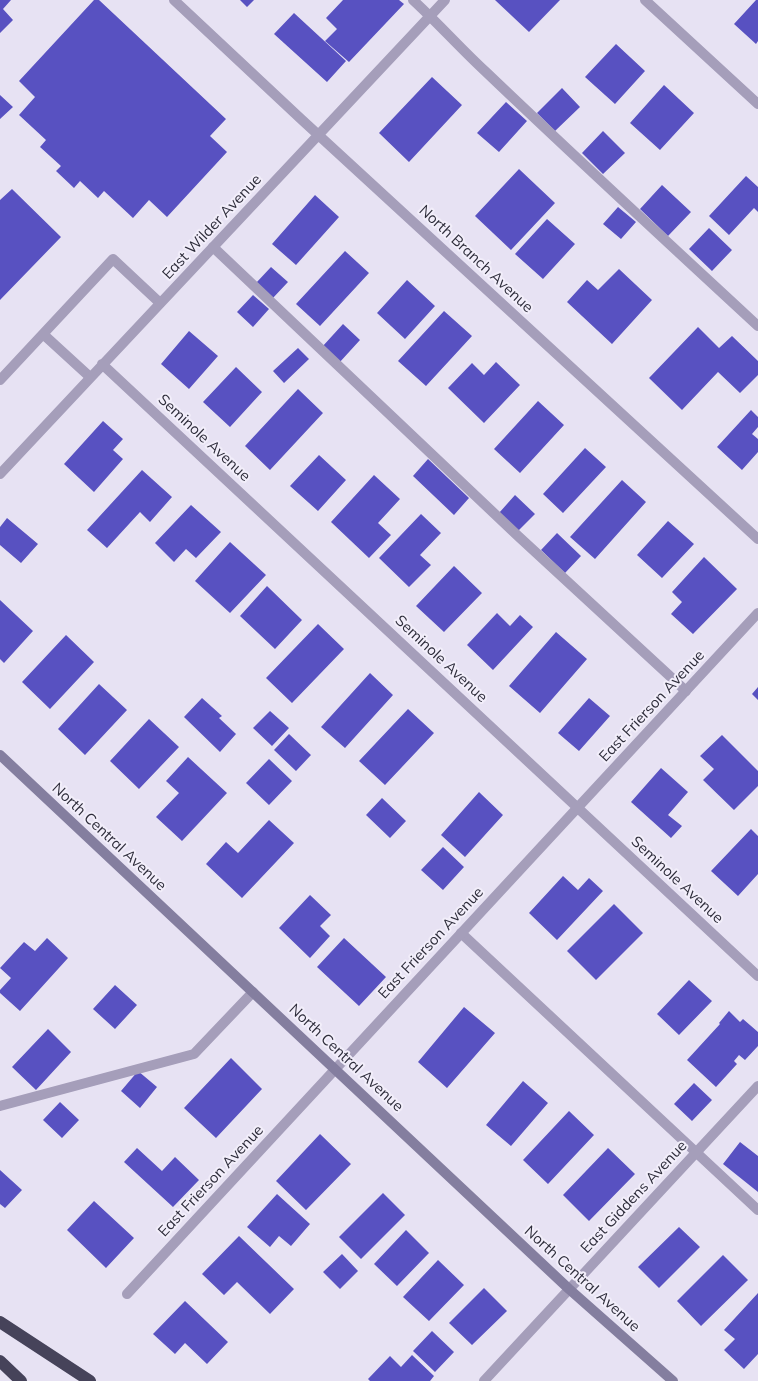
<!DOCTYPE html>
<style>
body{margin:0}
canvas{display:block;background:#e7e2f3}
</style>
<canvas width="758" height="1381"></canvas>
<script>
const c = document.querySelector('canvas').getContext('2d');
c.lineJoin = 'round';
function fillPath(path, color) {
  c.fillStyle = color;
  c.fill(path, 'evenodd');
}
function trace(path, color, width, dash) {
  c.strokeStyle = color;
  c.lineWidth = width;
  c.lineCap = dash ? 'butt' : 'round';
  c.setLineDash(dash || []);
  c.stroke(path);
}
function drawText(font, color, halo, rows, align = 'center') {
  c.font = font + ' Mulish,sans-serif';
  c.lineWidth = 4;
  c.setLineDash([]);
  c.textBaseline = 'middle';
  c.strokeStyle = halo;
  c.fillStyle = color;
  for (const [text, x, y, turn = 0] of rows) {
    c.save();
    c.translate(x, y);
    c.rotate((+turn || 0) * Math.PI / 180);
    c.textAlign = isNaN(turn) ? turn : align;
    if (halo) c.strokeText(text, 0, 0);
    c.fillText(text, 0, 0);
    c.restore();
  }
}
fillPath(new Path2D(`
 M0,0H11L3,9L13,20L0,33Z
 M94,0H99L226,119L210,136L227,152L167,217L149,200L133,218L104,191L98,198L80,181L74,188L56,171L61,166L40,147L46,140L19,115L35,97L19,81Z
 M240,0H254L247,7Z
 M343,0H399L404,4L349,62L325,41L337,29L326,18Z
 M495,0H560L529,32Z
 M756,0H758V41L756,44L734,24Z
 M294,13L346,61L327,82L274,34Z
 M616,44L645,71L615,104L585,77Z
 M432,77L462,105L409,162L379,133Z
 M664,85L694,113L660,150L630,123Z
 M562,88L580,107L555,131L537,113Z
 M0,95L13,107L0,119Z
 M506,102L527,121L499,152L477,133Z
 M603,131L625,153L603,174L582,153Z
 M519,169L555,203L511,250L475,216Z
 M746,176L758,187V212L754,208L729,235L709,216Z
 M662,185L691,212L668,236L640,209Z
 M12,189L61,237L0,300V200Z
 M315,195L339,217L296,265L272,244Z
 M618,207L636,222L621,239L603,224Z
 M547,219L575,244L543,279L515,254Z
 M709,228L732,250L712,271L689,249Z
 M345,251L369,273L320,326L296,304Z
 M271,267L288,282L272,299L256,283Z
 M619,269L652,300L612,344L567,302L587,280L598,290Z
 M407,280L435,306L405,339L377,313Z
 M253,295L269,309L253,327L237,312Z
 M444,311L472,336L426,386L398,361Z
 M343,324L360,340L339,363L322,347Z
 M698,327L719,348L732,336L758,361V375L740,393L718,372L682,410L649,378Z
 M189,331L218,356L189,389L161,364Z
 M298,348L309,359L284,383L273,371Z
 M496,362L520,385L484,423L448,388L472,363L484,375Z
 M236,367L262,392L230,427L203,402Z
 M298,389L323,413L270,470L245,446Z
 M538,401L564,425L520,473L494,449Z
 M751,410L758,417V427L752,434L758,439V452L742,470L717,447Z
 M103,421L123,439L113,450L123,459L94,492L64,464Z
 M585,448L606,467L563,513L543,494Z
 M319,455L346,480L318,511L290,486Z
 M428,459L469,498L454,515L413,476Z
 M142,470L172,497L150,522L140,512L107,548L87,530Z
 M374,475L400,499L378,523L391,535L369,558L331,522Z
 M622,480L646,502L595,559L570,537Z
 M515,495L535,514L518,531L499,513Z
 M191,505L221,532L196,558L186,549L174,562L155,543Z
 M421,514L441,533L420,555L431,565L409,587L379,558Z
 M7,518L38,544L21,563L0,545V527Z
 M668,521L694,544L662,578L637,555Z
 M557,533L581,556L565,573L541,550Z
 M230,542L266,575L230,613L195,581Z
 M704,557L737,589L693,634L671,614L682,602L672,592Z
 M454,566L482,593L444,632L416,606Z
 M267,586L302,620L275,649L240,616Z
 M0,600L33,631L4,663L0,659Z
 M497,613L510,626L520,615L533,627L493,670L467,645Z
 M318,624L344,649L292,703L266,678Z
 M556,632L587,659L540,713L509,686Z
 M66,635L94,662L50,709L22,682Z
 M370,673L393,695L345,748L321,727Z
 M99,684L127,710L85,755L58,729Z
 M758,687V700L752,694Z
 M202,698L222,716L219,718L236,734L220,752L184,717Z
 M589,698L610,716L579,751L558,733Z
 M408,709L434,733L385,785L359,761Z
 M270,711L289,728L272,746L253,728Z
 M149,719L179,747L139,789L110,761Z
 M289,734L311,755L296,771L274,750Z
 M722,735L758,771V786L734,810L703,780L714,769L700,756Z
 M188,757L227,793L182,841L156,817L179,793L166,781Z
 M269,759L292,781L269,805L246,783Z
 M661,768L688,792L668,815L682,826L671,838L631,802Z
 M479,792L503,815L465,857L441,835Z
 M382,798L406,821L390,838L366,815Z
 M269,820L294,843L242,898L206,864L226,842L238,853Z
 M751,829L758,836V874L738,896L711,871Z
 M443,847L464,867L443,890L421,870Z
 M563,876L578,890L589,878L603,891L557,940L529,913Z
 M310,895L331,915L320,926L330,936L310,958L279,928Z
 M614,904L643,933L596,980L567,951Z
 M47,938L68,958L20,1011L0,993V990L11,978L0,968L24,942L35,951Z
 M344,938L386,977L359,1006L317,967Z
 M689,980L712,1001L679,1035L657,1014Z
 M115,985L137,1005L115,1029L93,1009Z
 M464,1007L495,1033L447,1088L418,1062Z
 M729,1011L740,1022L743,1019L758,1032V1046L745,1060L739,1055L734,1061L737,1064L716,1087L687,1060L720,1024L719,1023Z
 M48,1029L71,1052L36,1090L12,1067Z
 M231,1058L262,1089L216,1138L184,1108Z
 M138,1071L157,1087L140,1108L121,1091Z
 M523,1081L548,1103L511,1146L486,1125Z
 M694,1083L712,1100L692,1121L674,1104Z
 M60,1102L79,1120L62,1138L43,1120Z
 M569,1111L594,1135L548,1184L523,1160Z
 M320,1134L351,1164L306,1210L276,1181Z
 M740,1142L758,1156V1192L723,1164Z
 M137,1148L162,1171L175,1157L199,1180L173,1207L124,1162Z
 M608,1148L635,1174L589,1221L563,1195Z
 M0,1170L22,1190L5,1208L0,1204Z
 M383,1193L405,1215L361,1259L339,1237Z
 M277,1194L310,1224L291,1246L279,1236L270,1247L247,1227Z
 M94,1201L134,1238L106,1268L67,1230Z
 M679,1227L700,1247L659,1288L638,1267Z
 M406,1230L429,1253L397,1286L374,1264Z
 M239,1236L294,1289L270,1314L237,1282L224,1295L202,1274Z
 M342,1254L358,1271L340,1289L323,1272Z
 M723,1255L748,1280L701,1326L677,1301Z
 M438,1260L464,1285L429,1321L403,1297Z
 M484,1288L507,1311L472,1345L449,1323Z
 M758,1293V1354L744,1369L724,1350L735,1339L724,1330Z
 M185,1301L228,1342L207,1364L185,1343L175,1354L153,1334Z
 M432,1331L454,1352L435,1372L413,1351Z
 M412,1355L434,1376L430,1381H370L368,1379L390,1356L401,1367Z`), '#5851c1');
trace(new Path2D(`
 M413,0C438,23 461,49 486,72C576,158 667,242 758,326
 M213,247L518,536L686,691
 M43,334L90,377
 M0,380L113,259L160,303
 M461,933L758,1210
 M0,1106L194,1054L253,992`), '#a59eba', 10);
trace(new Path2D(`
 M174,0L301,119L758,539
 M645,0L758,104
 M102,364L758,976
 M0,474L445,0
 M127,1294L758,613
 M484,1381L758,1086`), '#a59eba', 10);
trace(new Path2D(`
 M0,755L569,1289L673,1381`), '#847e9f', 10);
trace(new Path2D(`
 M0,1322L90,1381
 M0,1361L21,1381`), '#46435a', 12);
drawText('15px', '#2d2c3a', '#f2eefa', [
 ["East Wilder Avenue",212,227,-47],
 ["North Branch Avenue",476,259,43],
 ["Seminole Avenue",204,438,43],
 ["Seminole Avenue",441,659,43],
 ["East Frierson Avenue",652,706,-47],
 ["North Central Avenue",109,837,43],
 ["Seminole Avenue",677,880,43],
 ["East Frierson Avenue",431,943,-47],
 ["North Central Avenue",346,1058,43],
 ["East Frierson Avenue",211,1181,-47],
 ["East Giddens Avenue",634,1197,-47],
 ["North Central Avenue",582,1279,42]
]);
</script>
